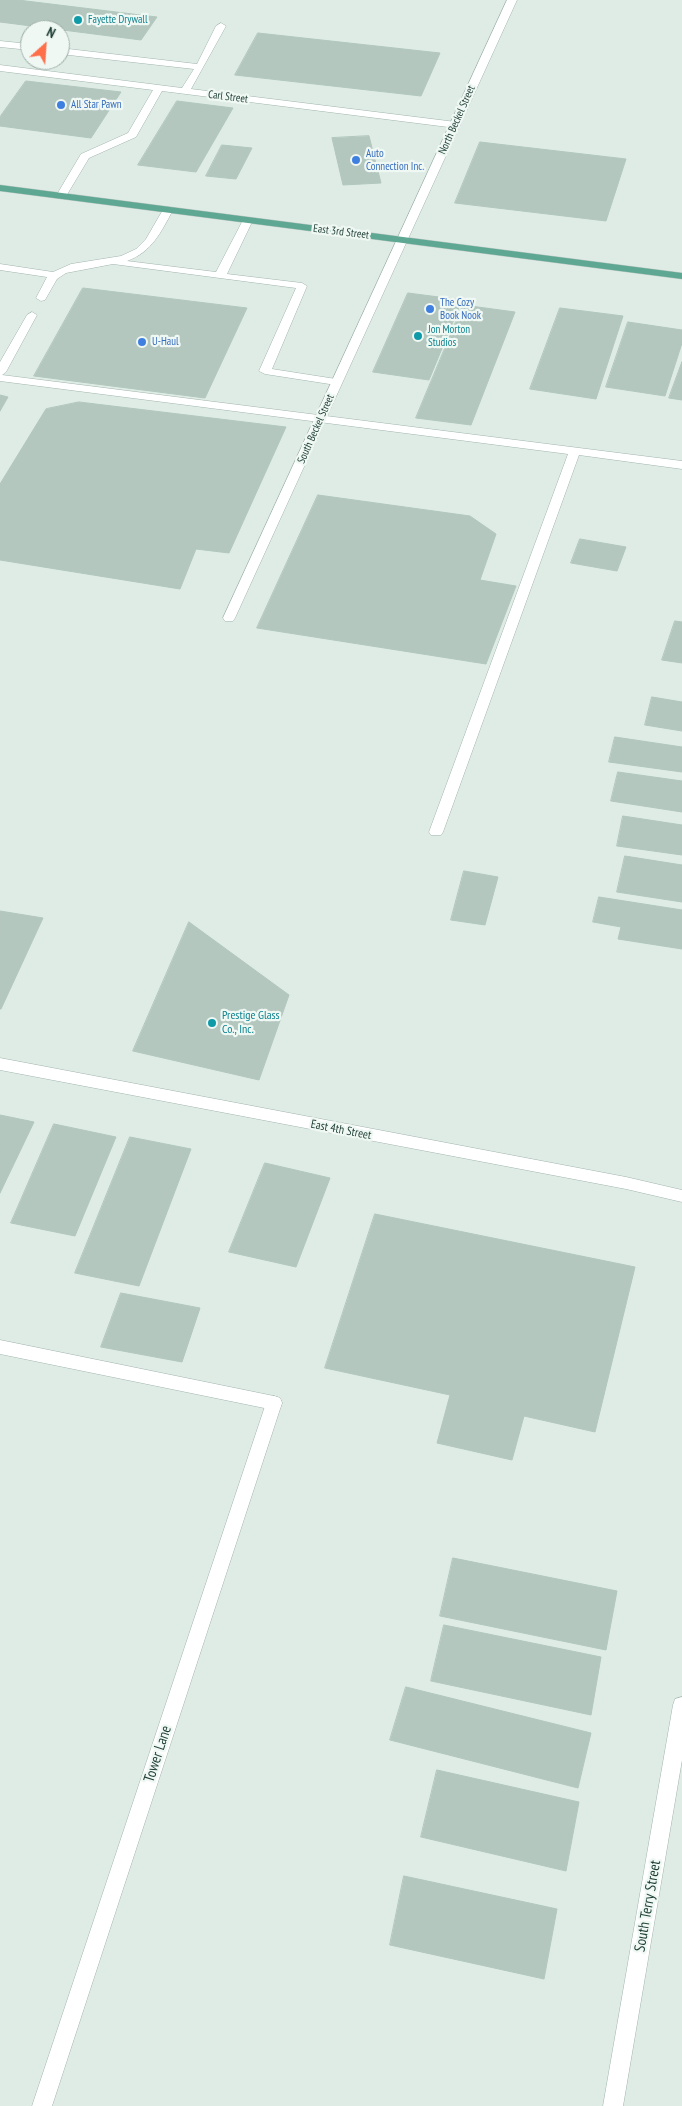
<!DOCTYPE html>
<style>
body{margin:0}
#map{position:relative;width:682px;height:2106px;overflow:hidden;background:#dfece6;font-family:"PT Sans Narrow",sans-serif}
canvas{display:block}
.north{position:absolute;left:20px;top:20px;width:50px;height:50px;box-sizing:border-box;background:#f0f8f4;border:1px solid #9caea7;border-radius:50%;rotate:26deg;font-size:14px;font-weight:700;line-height:20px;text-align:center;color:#1e3e34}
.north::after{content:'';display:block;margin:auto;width:18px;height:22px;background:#ff704a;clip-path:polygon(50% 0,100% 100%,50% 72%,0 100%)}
</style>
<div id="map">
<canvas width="682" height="2106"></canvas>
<div class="north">N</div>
</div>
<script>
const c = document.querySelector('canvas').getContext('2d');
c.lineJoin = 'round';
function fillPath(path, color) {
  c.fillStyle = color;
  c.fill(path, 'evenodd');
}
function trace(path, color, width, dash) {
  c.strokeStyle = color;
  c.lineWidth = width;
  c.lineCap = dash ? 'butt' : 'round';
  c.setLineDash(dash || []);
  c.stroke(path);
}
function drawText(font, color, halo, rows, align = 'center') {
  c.font = font + ' "PT Sans Narrow",sans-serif';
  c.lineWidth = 4.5;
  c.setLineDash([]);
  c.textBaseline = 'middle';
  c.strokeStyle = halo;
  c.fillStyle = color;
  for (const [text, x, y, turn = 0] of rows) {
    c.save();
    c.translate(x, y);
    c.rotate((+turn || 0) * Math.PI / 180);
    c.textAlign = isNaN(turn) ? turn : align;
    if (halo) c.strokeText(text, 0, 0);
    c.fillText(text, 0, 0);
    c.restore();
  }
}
const building = new Path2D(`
 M0,0H18L157,17L141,40L0,22Z
 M258,33L440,53L421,96L235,75Z
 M26,81L121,92L91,138L0,126V117Z
 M177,101L233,108L196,172L138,165Z
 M369,136L381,183L343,185L332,138Z
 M480,142L626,159L606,221L455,203Z
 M222,145L252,148L236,179L206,176Z
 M83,288L247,308L205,398L34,376Z
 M408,293L462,300L429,380L373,372Z
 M463,305L515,312L471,425L416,418Z
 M560,308L623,316L596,399L530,389Z
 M628,322L682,330V343L665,396L606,387Z
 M682,362V400L669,398Z
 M0,395L8,397L0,411Z
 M79,402L286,427L229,553L196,549L180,589L0,560V484L46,409Z
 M318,495L470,516L496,534L480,580L516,586L486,664L257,628Z
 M580,539L626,547L617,571L571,563Z
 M675,621L682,622V663L662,660Z
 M652,697L682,702V731L645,725Z
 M615,737L682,747V772L609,762Z
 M618,772L682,781V812L611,801Z
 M623,816L682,825V855L617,846Z
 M625,856L682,865V902L617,892Z
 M464,871L498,877L485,925L451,920Z
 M599,897L682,910V949L618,939L621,927L593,922Z
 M0,911L43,918L1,1009H0Z
 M189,922L289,995L259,1080L133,1051Z
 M0,1115L34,1122L0,1193Z
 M54,1124L116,1137L75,1236L11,1223Z
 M130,1137L191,1149L139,1286L75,1273Z
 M265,1163L330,1178L296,1267L229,1252Z
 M375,1214L635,1267L595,1432L524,1416L512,1460L437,1443L450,1395L325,1368Z
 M121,1293L200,1308L182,1362L101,1347Z
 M453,1558L617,1591L606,1650L440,1616Z
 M444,1625L601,1657L591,1715L431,1681Z
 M406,1687L591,1733L578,1788L390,1740Z
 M437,1770L579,1802L566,1871L421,1837Z
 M404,1876L557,1909L544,1979L390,1945Z`);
fillPath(building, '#b4c7bf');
trace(building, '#b1c7bd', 1);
const lane = new Path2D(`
 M221,23L226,26L191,89L456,122L461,125L456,128L162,91L136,137L89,158L65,198H57L56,196L81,154L128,133L153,90L0,71V65L182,88L194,69L60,54V48L197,64L216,26Z
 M0,41L30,44V50L0,47Z
 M168,207L173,210C161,232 152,252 127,261L216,272L243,220L244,218H252L253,220L227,274L302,283L307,286L272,369L336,379L340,380L342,382L340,384L336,385L265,374L259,371L296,288L113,264L66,273L57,279L45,300L41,301L36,298L47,277L0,270V264L53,272L71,264L121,256L136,249L146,239L164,208Z
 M32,312L37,315L6,372L2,375L682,461V469L579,455L443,832L441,835H431L429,832L568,454L0,381V362L27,315Z
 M0,1340L274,1396L280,1398L282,1403L280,1408L274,1410L0,1354Z`);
const street = new Path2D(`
 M507,0H517L235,618L233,621H225L223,618Z
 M0,1058L626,1177L682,1190V1202L626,1189L0,1070Z
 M274,1396L280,1398L282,1403L52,2106H32L266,1403L268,1398Z
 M682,1697V1760L623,2106H603L673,1705L675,1699Z`);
const primary = new Path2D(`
 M0,185L682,273V279L0,191Z`);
trace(lane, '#a1b4ad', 1);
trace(street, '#a1b4ad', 1);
trace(primary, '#c0c9c6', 1);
fillPath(lane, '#fff');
fillPath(street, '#fff');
fillPath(primary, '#5ea792');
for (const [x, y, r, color] of [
 [78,20,5,"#0f9aa8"],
 [61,105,5,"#3f7fe0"],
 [356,160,5,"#3f7fe0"],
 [430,309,5,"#3f7fe0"],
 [418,336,5,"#0f9aa8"],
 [142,342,5,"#3f7fe0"],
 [212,1023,5,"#0f9aa8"]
]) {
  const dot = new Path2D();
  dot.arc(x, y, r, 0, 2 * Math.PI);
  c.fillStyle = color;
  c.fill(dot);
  trace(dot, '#f0f8f4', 2);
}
drawText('11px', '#0d838f', '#f0f8f4', [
 ["Fayette Drywall",88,20],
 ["Jon Morton",428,330],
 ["Studios",428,343]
], 'left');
drawText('11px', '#1e3e34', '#f0f8f4', [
 ["Carl Street",228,97,7],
 ["North Beckel Street",457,120,-66],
 ["East 3rd Street",341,232,7],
 ["South Beckel Street",316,429,-66]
]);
drawText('11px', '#366cbe', '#f0f8f4', [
 ["All Star Pawn",71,105],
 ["Auto",366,154],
 ["Connection Inc.",366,167],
 ["The Cozy",440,303],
 ["Book Nook",440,316],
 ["U-Haul",152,342]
], 'left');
drawText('12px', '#0d838f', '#f0f8f4', [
 ["Prestige Glass",222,1016],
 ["Co., Inc.",222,1030]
], 'left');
drawText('12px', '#1e3e34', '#f0f8f4', [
 ["East 4th Street",341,1130,11]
]);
drawText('15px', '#1e3e34', '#f0f8f4', [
 ["Tower Lane",158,1754,-72],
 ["South Terry Street",648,1906,-80]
]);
</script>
